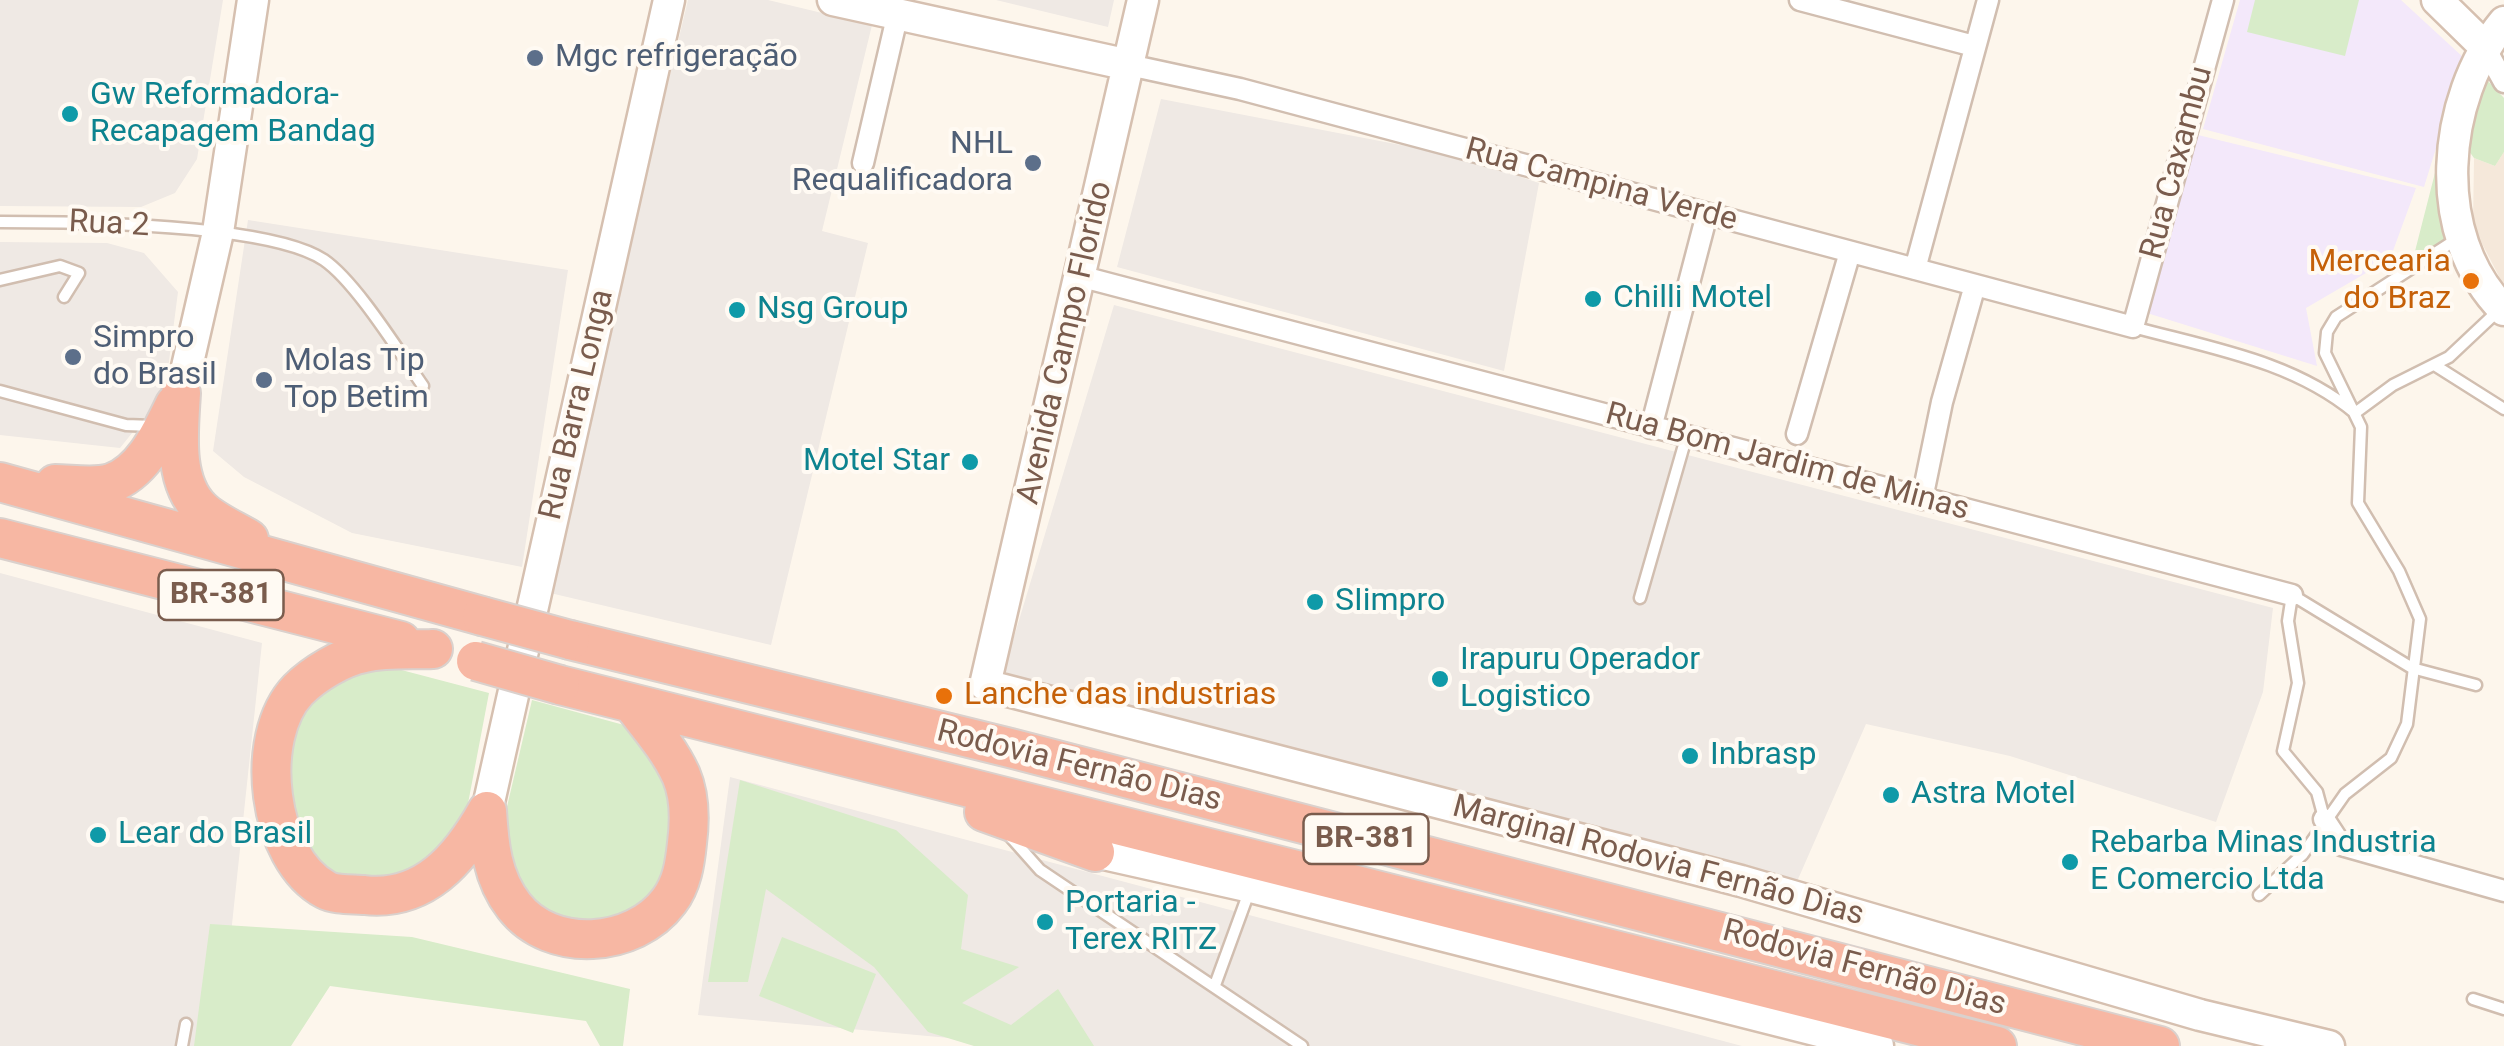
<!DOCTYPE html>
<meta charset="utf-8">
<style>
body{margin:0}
canvas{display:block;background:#fdf6ec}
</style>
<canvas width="2504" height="1046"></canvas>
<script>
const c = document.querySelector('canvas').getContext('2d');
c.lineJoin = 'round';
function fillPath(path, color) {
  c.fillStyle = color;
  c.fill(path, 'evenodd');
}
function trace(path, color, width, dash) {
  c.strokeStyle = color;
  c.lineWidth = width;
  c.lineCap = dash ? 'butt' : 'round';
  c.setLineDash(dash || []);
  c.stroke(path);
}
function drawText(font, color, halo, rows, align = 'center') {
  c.font = font + ' Roboto,sans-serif';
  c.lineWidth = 8;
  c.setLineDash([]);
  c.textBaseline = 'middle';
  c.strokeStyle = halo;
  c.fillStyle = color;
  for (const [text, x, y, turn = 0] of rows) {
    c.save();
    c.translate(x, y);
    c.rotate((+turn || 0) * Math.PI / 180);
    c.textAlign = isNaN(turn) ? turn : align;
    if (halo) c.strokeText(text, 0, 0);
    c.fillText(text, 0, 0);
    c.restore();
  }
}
fillPath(new Path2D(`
 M2504,152V286L2473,226L2474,158L2495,166Z`), '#f5e8da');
fillPath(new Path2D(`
 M0,0H223L197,159L175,193L141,207L0,206Z
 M688,0H768L872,25L822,231L868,243L771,645L546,592Z
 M996,0H1114L1108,27Z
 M1161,99L1458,156L1539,183L1504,371L1117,267Z
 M248,220L568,270L522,567L352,533L244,477L213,451Z
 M0,242L107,243L144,253L178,292L165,392L120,448L0,435Z
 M1114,305L2273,608L2263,692L2216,822L2010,756L1866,724L1795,886L1001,680Z
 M0,573L262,643L219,1046H0Z
 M730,777L1742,1046H1037L698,1015Z`), '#efe9e4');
fillPath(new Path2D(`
 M2240,0H2401L2464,58L2424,187L2203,129Z
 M2198,135L2416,188L2390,259L2306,308L2317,366L2147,313Z`), '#f3e8fa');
fillPath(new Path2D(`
 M2255,0H2359L2345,56L2247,32Z
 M2487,80L2504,98V152L2495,166L2474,158L2466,147Z
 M2449,118L2461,250L2452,262L2413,259Z
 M371,662L489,693L466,814L446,854L387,889C370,884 341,881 328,871C283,837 265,736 309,696C325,682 352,672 371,662Z
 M532,700L635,728L667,768L678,830L667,885L627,918L571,926L529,903L504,859L506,811Z
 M740,780L896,830L968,895L961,949L1019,967L962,1003L1011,1025L1058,989L1094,1046H974L928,1032L874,967L766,889L748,982H708Z
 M210,924L412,937L630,989L623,1046H600L586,1021L330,986L291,1046H194Z
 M782,937L876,974L853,1033L759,996Z`), '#d8ecc9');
const lane = new Path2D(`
 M0,222C71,222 268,223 324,260C356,282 399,352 423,386
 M0,280L60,266L79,273L64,297
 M2133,327C2210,348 2293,361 2355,413L2393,385L2449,357L2500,309
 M2436,366L2504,409
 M0,391L126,425L153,426
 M1640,598L1686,438
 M2324,818L2317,792L2283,751L2298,683L2288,621L2292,595L2412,668L2476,685
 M1008,834L1040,870L1302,1046
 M2259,895L2303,854L2345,794L2391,758L2407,724L2420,619L2399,571L2358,503L2361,427L2325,353L2327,332L2336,317L2460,237
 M1215,985L1249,892
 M2473,999L2504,1009
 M182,1046L186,1024`);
const street = new Path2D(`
 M1800,0L1974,46
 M2484,46L2504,82
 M1129,65L1240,89L2133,327L2223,0
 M863,163L898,13
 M1915,269L1988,0
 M1083,277L2292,595
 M1651,428L1707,214
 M1797,434L1850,252
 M1922,499L1942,402L1975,285
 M2324,819L2341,845L2504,891`);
const secondary = new Path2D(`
 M833,0L1129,65
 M1143,0L985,685L1741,881L2200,1015L2329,1046
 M2437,0L2484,46
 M2504,22C2441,98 2429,236 2504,310
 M181,393L218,232L253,0
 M487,811L669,0
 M1095,852L1251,887L1878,1046`);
const highway = new Path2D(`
 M181,393C179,429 172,481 201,509C213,521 234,530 249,539
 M0,482L482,616
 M55,484C71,484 95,488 111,483C144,472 161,432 175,404
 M0,538L401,641
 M570,640L1010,748L2160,1046
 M433,649C411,650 386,648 364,653C342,657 314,674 298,690C253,737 267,859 326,890C335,895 352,894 364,895C424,902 460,859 487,811
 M560,685L1997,1046
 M487,811C489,844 492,878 514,906C551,954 634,948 669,901C682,884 685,863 687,843C690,820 690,796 681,775C669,749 650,727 633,705
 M984,812L1095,852`);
trace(lane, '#d1beb0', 15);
trace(street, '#d1beb0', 25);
trace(secondary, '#d6c0b0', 35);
trace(highway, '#dad1cd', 42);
trace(lane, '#fff', 10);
trace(street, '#fff', 20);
trace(secondary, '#fff', 30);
trace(highway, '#f7b7a3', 38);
const highwayBridge = new Path2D(`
 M482,616L570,640
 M476,661L560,685`);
trace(highwayBridge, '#dad1cd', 42, []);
trace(highwayBridge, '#f7b7a3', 38);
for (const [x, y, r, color] of [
 [535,58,10,"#5c6f8a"],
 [70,114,10,"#0f9aa8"],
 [1033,163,10,"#5c6f8a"],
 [2471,281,10,"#e8710a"],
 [1593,299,10,"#0f9aa8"],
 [737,310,10,"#0f9aa8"],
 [73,357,10,"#5c6f8a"],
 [264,380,10,"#5c6f8a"],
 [970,462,10,"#0f9aa8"],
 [1315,602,10,"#0f9aa8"],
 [1440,679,10,"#0f9aa8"],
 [944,696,10,"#e8710a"],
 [1690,756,10,"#0f9aa8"],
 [1891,795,10,"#0f9aa8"],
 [98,835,10,"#0f9aa8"],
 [2070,862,10,"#0f9aa8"],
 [1045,922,10,"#0f9aa8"]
]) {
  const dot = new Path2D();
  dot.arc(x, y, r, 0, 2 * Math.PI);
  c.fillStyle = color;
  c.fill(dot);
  trace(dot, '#fffaf3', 4);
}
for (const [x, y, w] of [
 [221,595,125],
 [1366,839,125]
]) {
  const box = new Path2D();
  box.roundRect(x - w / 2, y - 25, w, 50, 8);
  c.fillStyle = '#fffaf3';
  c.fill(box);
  trace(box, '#7a5c4d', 2.5);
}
drawText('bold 30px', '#7a5c4d', null, [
 ["BR-381",221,595],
 ["BR-381",1366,839]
]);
drawText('32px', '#4e5e75', '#fffaf3', [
 ["Mgc refrigeração",555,58],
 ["NHL",1013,145,"right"],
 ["Requalificadora",1013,182,"right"],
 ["Simpro",93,339],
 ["do Brasil",93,376],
 ["Molas Tip",284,362],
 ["Top Betim",284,399]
], 'left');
drawText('32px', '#0d838f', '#fffaf3', [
 ["Gw Reformadora-",90,96],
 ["Recapagem Bandag",90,133],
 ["Chilli Motel",1613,299],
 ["Nsg Group",757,310],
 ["Motel Star",950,462,"right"],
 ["SIimpro",1335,602],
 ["Irapuru Operador",1460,661],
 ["Logistico",1460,698],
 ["Inbrasp",1710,756],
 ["Astra Motel",1911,795],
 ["Lear do Brasil",118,835],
 ["Rebarba Minas Industria",2090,844],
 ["E Comercio Ltda",2090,881],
 ["Portaria -",1065,904],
 ["Terex RITZ",1065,941]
], 'left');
drawText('32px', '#7a5c4d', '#fffaf3', [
 ["Rua Caxambu",2178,163,-75],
 ["Rua Campina Verde",1601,186,15],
 ["Rua 2",109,225,3],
 ["Avenida Campo Florido",1066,343,-77],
 ["Rua Barra Longa",578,405,-77],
 ["Rua Bom Jardim de Minas",1787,463,15],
 ["Rodovia Fernão Dias",1079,767,14],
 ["Marginal Rodovia Fernão Dias",1658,862,15],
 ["Rodovia Fernão Dias",1864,969,15]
]);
drawText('32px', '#c56008', '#fffaf3', [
 ["Mercearia",2451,263],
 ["do Braz",2451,300],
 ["Lanche das industrias",964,696,"left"]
], 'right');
</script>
